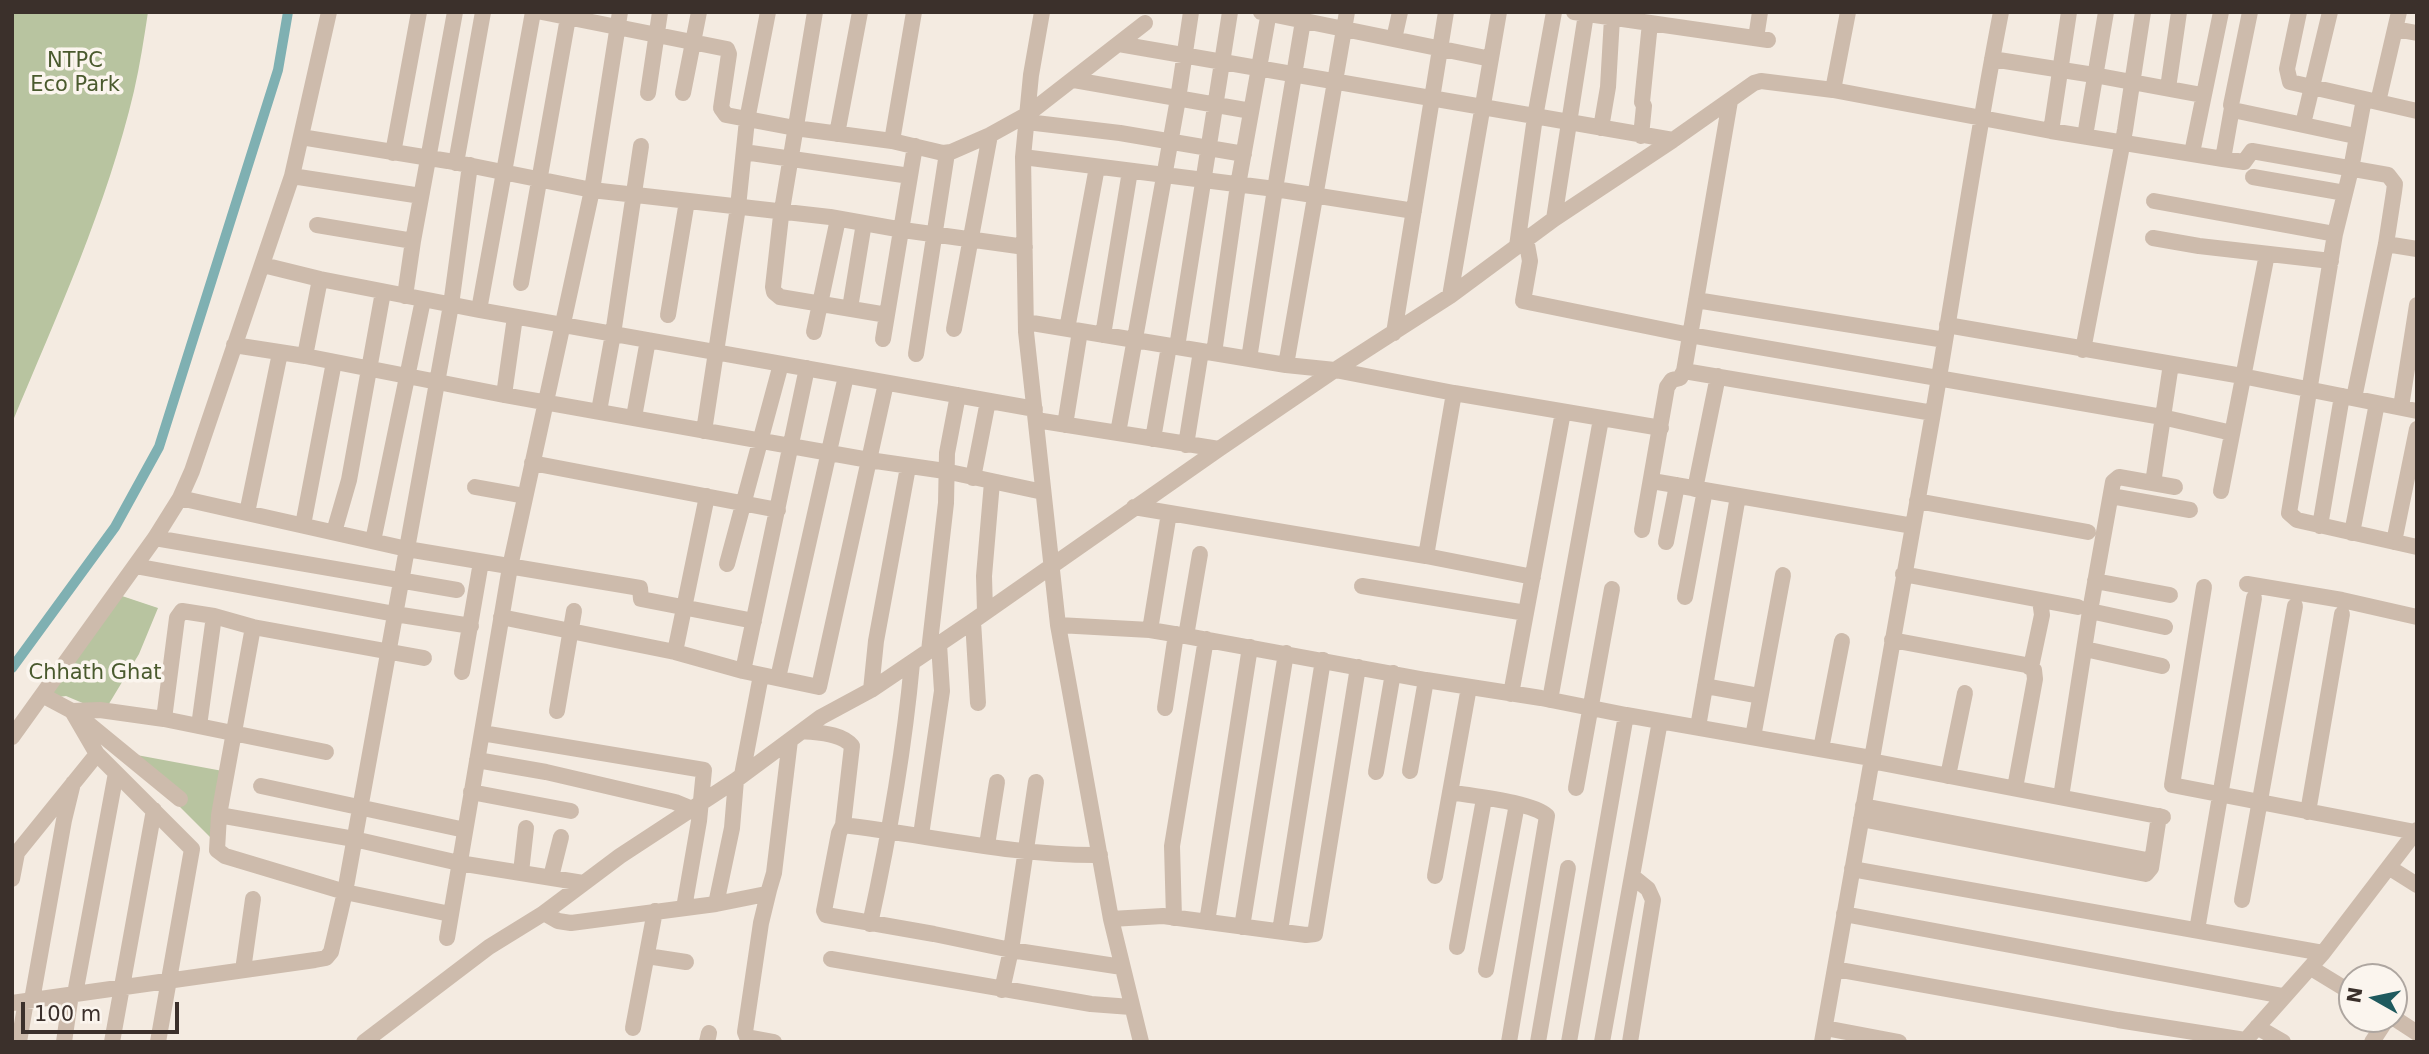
<!DOCTYPE html>
<style>
body{margin:0}
#map{position:relative;width:2429px;height:1054px;overflow:hidden;background:#f4ebe1;font-family:"DejaVu Sans",sans-serif}
canvas{display:block}
.frame{position:absolute;inset:0;border:14px solid #3b302b;pointer-events:none}
.north{position:absolute;left:2338px;top:963px;width:70px;height:70px;box-sizing:border-box;background:#fbf5ee;border:2px solid #aea6a0;border-radius:50%;rotate:279deg;font-size:19px;font-weight:700;line-height:28px;text-align:center;color:#3b302b}
.north::after{content:'';display:block;margin:auto;width:24px;height:32px;background:#1f5a5e;clip-path:polygon(50% 0,100% 100%,50% 72%,0 100%)}
.scale{position:absolute;left:21px;top:1002px;width:158px;height:32px;box-sizing:border-box;border:4px solid #3b302b;border-top:0;padding-left:9px;font-size:21px;line-height:24px;white-space:nowrap;color:#3b302b;-webkit-text-stroke:5px #fbf5ee;paint-order:stroke}
</style>
<div id="map">
<canvas width="2429" height="1054"></canvas>
<div class="frame"></div>
<div class="north">N</div>
<div class="scale">100 m</div>
</div>
<script>
const c = document.querySelector('canvas').getContext('2d');
c.lineJoin = 'round';
function fillPath(path, color) {
  c.fillStyle = color;
  c.fill(path, 'evenodd');
}
function trace(path, color, width, dash) {
  c.strokeStyle = color;
  c.lineWidth = width;
  c.lineCap = dash ? 'butt' : 'round';
  c.setLineDash(dash || []);
  c.stroke(path);
}
function drawText(font, color, halo, rows, align = 'center') {
  c.font = font + ' "DejaVu Sans",sans-serif';
  c.lineWidth = 7;
  c.setLineDash([]);
  c.textBaseline = 'middle';
  c.strokeStyle = halo;
  c.fillStyle = color;
  for (const [text, x, y, turn = 0] of rows) {
    c.save();
    c.translate(x, y);
    c.rotate((+turn || 0) * Math.PI / 180);
    c.textAlign = isNaN(turn) ? turn : align;
    if (halo) c.strokeText(text, 0, 0);
    c.fillText(text, 0, 0);
    c.restore();
  }
}
fillPath(new Path2D(`
 M12,12H148C144,38 140,65 134,91C107,206 57,315 12,423Z
 M119,595L158,608L139,654L104,712L66,696L44,699Z
 M126,753L228,772L212,839Z`), '#b8c4a0');
trace(new Path2D(`
 M12,668L115,527L159,447L278,70L288,12`), '#7fb0b2', 10);
trace(new Path2D(`
 M542,12L727,49L729,54L721,108L726,115L795,128L892,141L943,153L951,152L990,135L1028,114L1145,23
 M815,12L781,216L773,287L774,292L780,297L887,315
 M1042,12L1031,75L1023,157L1026,332L1058,625L1111,919L1141,1042
 M1261,12L1491,59
 M1574,12L1768,40
 M2250,12L2231,105L2233,110L2355,136
 M2299,12L2287,69L2290,82L2417,111
 M2395,29L2417,33
 M1756,38L1760,12
 M1394,39L1400,12
 M1119,44L1673,140
 M1992,59L2094,75L2202,95
 M1074,80L1251,111
 M2168,88L2179,12
 M1833,90L1848,12
 M648,93L660,12
 M683,93L699,12
 M2364,99L2351,169L2335,234L2289,513L2297,520L2417,547
 M2378,102L2399,12
 M1027,122L1120,133L1244,154
 M2303,124L2330,12
 M1601,128L1608,87L1612,18
 M2051,131L2069,12
 M837,134L860,12
 M1641,136L1644,106L1642,102L1650,23
 M2085,136L2106,12
 M301,137L448,161L592,190L830,217L903,230L1025,247
 M892,141L914,12
 M744,152L910,176
 M393,153L419,12
 M2192,153L2221,12
 M1023,157L1275,189L1303,21
 M2223,159L2232,108
 M456,163L483,12
 M292,176L421,196
 M2253,177L2345,193
 M2154,201L2335,234
 M1554,219L1586,14
 M317,225L413,241
 M2153,238L2199,246L2331,261
 M1526,239L1530,261L1523,301L1690,335L2162,417L2232,433
 M2386,244L2417,249
 M1517,246L1535,117L1554,12
 M263,265L320,279L479,310L1035,409
 M320,279L305,356L504,395L869,460L886,383
 M521,283L569,12
 M405,296L413,241L455,12
 M1450,296L1499,12
 M1696,300L1945,340
 M850,308L864,223
 M479,310L533,12
 M668,315L687,201
 M1026,322L1286,365L1335,370L1454,393L1661,428
 M1947,325L2242,376L2417,411
 M954,329L990,135
 M1067,329L1097,167
 M814,332L838,219
 M1394,333L1446,12
 M1103,335L1130,171
 M883,339L915,146
 M234,345L305,356
 M1177,347L1230,12
 M2083,350L2125,130L2143,12
 M1214,353L1238,185L1269,12
 M916,354L947,153
 M1249,359L1275,189L1414,211
 M1286,365L1347,12
 M1684,371L1933,413
 M504,395L515,317
 M2401,407L2417,305
 M599,411L613,334L641,146
 M634,417L648,340
 M1036,420L1219,449
 M1065,425L1080,331
 M704,431L738,207L747,120L768,12
 M1118,433L1178,99L1191,12
 M1153,439L1169,346
 M1186,445L1201,351
 M532,463L778,510
 M973,478L988,401
 M1652,481L1913,526
 M2153,483L2171,364
 M475,487L525,496
 M1695,489L1718,376
 M2221,491L2267,254
 M2111,496L2190,510
 M180,498L407,549L640,588L641,599L754,621
 M1917,501L2088,532
 M1134,507L1426,556L1533,577
 M247,513L280,353
 M303,525L334,362
 M2320,526L2342,396
 M1642,530L1667,387L1672,380L1680,378L1684,371L1730,101
 M334,532L349,480L383,292
 M2352,533L2377,403
 M155,538L457,590
 M373,541L423,300
 M1666,542L1677,485
 M2394,542L2417,429
 M1426,556L1454,393
 M727,564L781,364
 M135,566L395,614L471,626
 M1903,574L2078,607
 M2095,581L2170,595
 M2247,584L2342,600L2417,617
 M1362,586L1526,613
 M2204,587L2172,785L2415,832
 M1685,597L1705,490
 M2090,611L2165,627
 M985,612L984,576L992,482
 M501,617L675,652L743,671L819,687L869,460L945,471L1043,492
 M973,621L978,703
 M1058,625L1150,630L1186,636L1426,680L1541,698L1626,715L1871,758
 M253,627L219,815L217,850L225,856L345,892L450,914
 M1150,630L1169,513
 M1186,636L1200,554
 M1892,640L2026,665L2034,670L2035,679L2015,788
 M2085,649L2162,666
 M929,651L946,503L947,453L958,395
 M675,652L707,496
 M2031,667L2042,615L2040,600
 M743,671L807,368
 M462,672L481,562
 M778,678L846,376
 M1705,686L1760,696
 M871,690L876,641L908,467
 M1511,694L1563,412
 M42,695L72,711L97,754L192,849L158,1042
 M1550,700L1601,419
 M1165,708L1176,634
 M72,711L100,710L164,719L326,752
 M557,711L574,611
 M80,717L180,799
 M164,719L177,618L182,611L214,616L253,627L424,658
 M199,726L214,616
 M1698,727L1738,496
 M803,731C818,733 842,733 852,746L843,825L839,833L824,911L826,915L934,934L1011,950L1122,967
 M482,733L704,770L699,821L684,908
 M12,737L155,538L180,498L192,471L292,176L329,12
 M1753,737L1783,575
 M1821,749L1842,641
 M477,760L546,772L675,802L692,809
 M1871,761L2163,817
 M1410,771L1426,680
 M1376,772L1393,673
 M742,775L761,675
 M1948,776L1965,693
 M261,786L465,830
 M1576,788L1612,589
 M471,792L571,811
 M1450,792C1471,796 1533,802 1547,816L1509,1042
 M2061,797L2090,611L2113,482L2119,477L2175,487
 M1863,806L2152,861
 M2308,812L2342,614
 M219,815L354,839L459,863L583,883
 M1861,819L2146,874L2151,868L2159,816
 M843,825C928,835 1014,856 1100,855
 M921,835L942,691L939,644
 M987,845L997,782
 M12,859L97,754
 M2390,868L2417,885
 M1852,869L2323,953
 M521,872L526,828
 M1435,876L1469,687
 M551,877L561,837
 M12,879L17,853
 M769,890L761,923L745,1032L747,1037L774,1042
 M2242,900L2295,606
 M716,904L732,828L736,780
 M544,913L558,921L571,923L716,904L766,894L769,890L774,873L790,740
 M1844,914L2283,996
 M1174,918L1172,846L1206,639
 M1111,919L1163,916L1306,935L1315,934L1358,667
 M1207,922L1250,647
 M870,924C889,837 904,751 912,663
 M1242,927L1286,653
 M2197,930L2254,598
 M1280,931L1323,660
 M447,938L510,567L592,190L620,12
 M1457,947L1484,799
 M647,956L686,962
 M831,959L1091,1004L1131,1007
 M2311,968L2352,993
 M1835,969L2118,1020L2245,1040
 M243,970L253,899
 M1486,970L1517,804
 M1002,990L1011,950L1036,782
 M75,994L116,773
 M32,1000L64,820L73,783
 M12,1003L315,960L326,958L331,952L345,892L451,305L470,165
 M2394,1018L2417,1033
 M2257,1027L2283,1042
 M633,1028L655,911
 M1825,1028L1899,1042
 M19,1042L26,1001
 M64,1042L71,994
 M112,1042L154,810
 M364,1042L489,947L544,913L620,856L736,780L821,717L871,690L973,621L1219,449L1335,370L1450,296L1554,219L1673,140L1754,83L1761,81L1833,90L2051,131L2223,159L2244,162L2252,151L2388,175L2395,184L2394,192L2386,244L2354,398
 M707,1042L709,1033
 M1538,1042L1568,868
 M1569,1042L1626,715
 M1602,1042L1660,721
 M1630,1042L1653,900L1648,889L1632,876
 M1822,1042C1858,832 1897,623 1933,413C1956,279 1975,145 2001,12
 M2244,1042L2323,953L2417,830
 M2372,1042L2387,1019`), '#cdbbac', 16);
drawText('21px', '#4a5a2e', '#fbf5ee', [
 ["NTPC",75,62],
 ["Eco Park",75,86],
 ["Chhath Ghat",95,674]
]);
</script>
